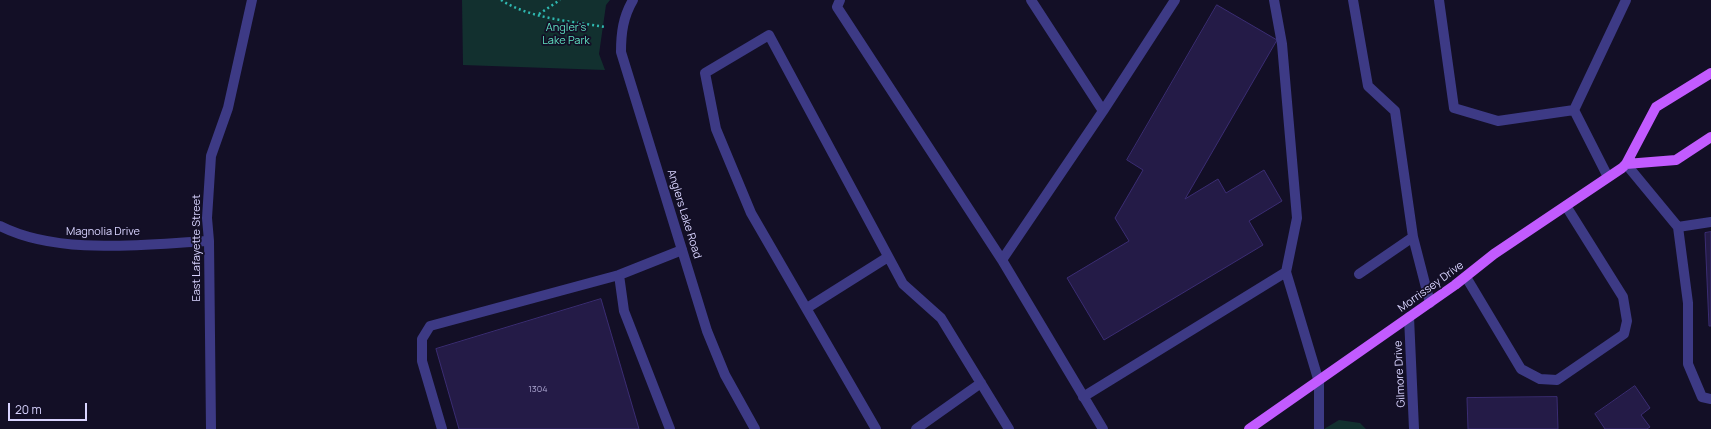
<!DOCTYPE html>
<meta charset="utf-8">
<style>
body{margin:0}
#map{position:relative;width:1711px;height:429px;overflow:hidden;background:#130f26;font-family:Manrope,sans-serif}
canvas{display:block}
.scale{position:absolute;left:8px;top:403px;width:79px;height:18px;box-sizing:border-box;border:2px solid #d9d4ff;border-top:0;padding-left:5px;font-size:12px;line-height:14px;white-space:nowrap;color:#d9d4ff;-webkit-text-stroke:3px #130f26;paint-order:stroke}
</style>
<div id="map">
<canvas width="1711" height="429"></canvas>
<div class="scale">20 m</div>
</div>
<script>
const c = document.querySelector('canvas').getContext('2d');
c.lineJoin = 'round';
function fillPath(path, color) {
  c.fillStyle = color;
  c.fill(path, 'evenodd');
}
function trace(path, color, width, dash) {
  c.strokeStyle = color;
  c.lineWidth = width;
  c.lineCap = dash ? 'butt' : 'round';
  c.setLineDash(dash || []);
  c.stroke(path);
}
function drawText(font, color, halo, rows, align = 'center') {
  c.font = font + ' Manrope,sans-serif';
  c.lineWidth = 3.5;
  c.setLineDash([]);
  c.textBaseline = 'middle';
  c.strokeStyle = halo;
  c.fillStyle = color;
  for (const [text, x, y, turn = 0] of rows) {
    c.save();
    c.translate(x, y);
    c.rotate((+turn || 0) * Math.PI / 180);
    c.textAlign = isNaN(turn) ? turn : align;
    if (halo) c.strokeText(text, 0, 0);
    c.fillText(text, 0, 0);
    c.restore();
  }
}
fillPath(new Path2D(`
 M462,0H610L606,5L599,54L605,70L463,65Z
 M1339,420L1360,423L1366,429H1324Z`), '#12302f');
const building = new Path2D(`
 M1217,5L1277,40L1185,199L1218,179L1226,193L1264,170L1282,201L1249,221L1263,245L1104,340L1067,278L1129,241L1115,218L1143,170L1127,160Z
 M1711,232V326H1709L1705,233Z
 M601,299L639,429H459L436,349Z
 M1635,386L1650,408L1641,415L1650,427L1647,429H1605L1595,414Z
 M1557,397L1558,429H1468L1467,398Z`);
fillPath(building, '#241b47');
trace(building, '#3b2d73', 1);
trace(new Path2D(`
 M501,0C531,19 571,21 605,27
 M539,14L560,0`), '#2fb8b0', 2.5, [2, 3]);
trace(new Path2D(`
 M840,0L837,7L1002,260L1103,429
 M1274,0L1282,44L1297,218L1286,272L1319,382V429
 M1353,0L1368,86L1395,111L1413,237L1430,303
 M1439,0L1454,108L1498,121L1574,110
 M1574,110L1626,0
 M1574,110L1608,177
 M1103,111L1175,0
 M1626,164L1678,227L1688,303V364L1702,397L1711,399
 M1678,227L1711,222
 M1002,260L1103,111L1031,0
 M1359,274L1413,237
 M1466,277L1521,369L1540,379L1557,380L1624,334L1627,321L1623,297L1566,206
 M807,308L888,257
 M1083,397L1286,272
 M442,429L422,361V339L430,326L619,275
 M670,429L624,311L619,275L682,250
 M876,429L751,213L716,129L705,73L769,35L903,284L941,318L1009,429
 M916,429L981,383`), '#3d3a85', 10);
trace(new Path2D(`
 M633,0C623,17 621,33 621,52L707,331L725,375L755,429
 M0,226C59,256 144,244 209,241
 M1409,317L1414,429
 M211,429L209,241L207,218L211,156L228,108L252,0`), '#3d3a85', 10);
trace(new Path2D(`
 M1626,164L1676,160L1711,137
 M1249,429L1455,285L1494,254L1622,168L1626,164L1656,107L1711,73`), '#c25bff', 10);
drawText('9px', '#aca6d1', null, [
 ["1304",538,389]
]);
drawText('11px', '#5fe0c0', '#130f26', [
 ["Angler’s",566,28],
 ["Lake Park",566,41]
]);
drawText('11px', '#d9d4ff', '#130f26', [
 ["Anglers Lake Road",684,214,73],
 ["Magnolia Drive",103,232],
 ["East Lafayette Street",197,248,-90],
 ["Morrissey Drive",1431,287,-36],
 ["Gilmore Drive",1400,374,-93]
]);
</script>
